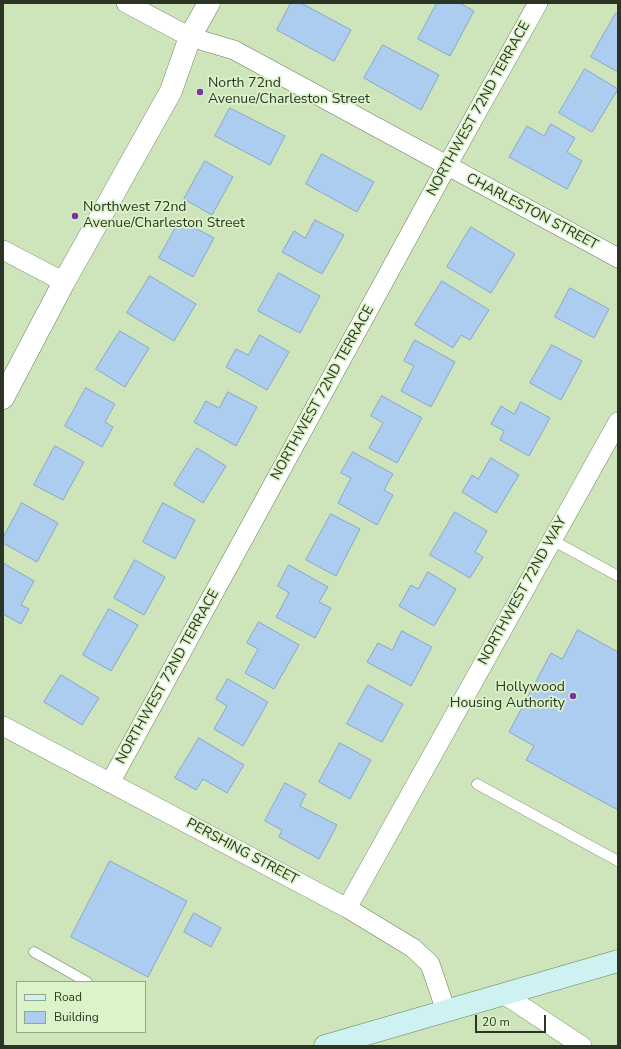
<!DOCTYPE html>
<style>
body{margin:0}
#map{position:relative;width:621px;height:1049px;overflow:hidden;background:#cee5bc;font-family:"Nunito Sans",sans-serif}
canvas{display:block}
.frame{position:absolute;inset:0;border:4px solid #2c3525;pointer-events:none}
.legend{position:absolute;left:16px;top:981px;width:130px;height:52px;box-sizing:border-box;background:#dbf3c9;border:1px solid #95a787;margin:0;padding:5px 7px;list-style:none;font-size:12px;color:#2c3525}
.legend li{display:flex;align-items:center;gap:8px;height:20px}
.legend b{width:20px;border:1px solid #95a787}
.scale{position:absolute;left:475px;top:1015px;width:71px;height:18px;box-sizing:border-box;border:2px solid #2c3525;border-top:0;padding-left:5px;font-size:12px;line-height:14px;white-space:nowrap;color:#2c3525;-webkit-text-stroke:3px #dbf3c9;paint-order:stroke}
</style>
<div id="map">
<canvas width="621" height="1049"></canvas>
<div class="frame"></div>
<ul class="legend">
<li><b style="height:5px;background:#cdf2f1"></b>Road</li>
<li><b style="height:11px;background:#acccf0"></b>Building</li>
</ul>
<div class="scale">20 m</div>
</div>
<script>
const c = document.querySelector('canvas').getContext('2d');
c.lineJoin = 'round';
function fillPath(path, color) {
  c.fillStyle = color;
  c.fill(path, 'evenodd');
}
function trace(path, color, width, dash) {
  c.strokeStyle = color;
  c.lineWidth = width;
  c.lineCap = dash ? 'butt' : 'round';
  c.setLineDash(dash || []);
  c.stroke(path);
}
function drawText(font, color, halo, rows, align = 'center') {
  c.font = font + ' "Nunito Sans",sans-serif';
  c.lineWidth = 3.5;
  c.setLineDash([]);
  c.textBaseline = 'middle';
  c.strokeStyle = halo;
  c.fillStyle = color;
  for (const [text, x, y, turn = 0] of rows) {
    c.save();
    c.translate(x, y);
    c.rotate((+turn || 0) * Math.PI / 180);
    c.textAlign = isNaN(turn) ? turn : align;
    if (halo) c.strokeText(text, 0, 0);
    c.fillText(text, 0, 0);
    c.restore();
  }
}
const building = new Path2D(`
 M291,3H301L351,30L334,61L277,30Z
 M437,3H460L474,11L450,56L418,39Z
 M616,13L618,14V72L591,57Z
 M383,45L439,75L421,110L364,78Z
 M585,69L618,89L592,132L559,113Z
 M230,108L285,136L270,165L215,136Z
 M551,124L575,138L567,152L582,161L567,189L509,157L527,126L544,136Z
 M322,154L374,182L357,212L306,184Z
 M205,161L233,177L212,215L184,199Z
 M180,220L214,238L193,277L159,258Z
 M315,220L344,235L322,274L282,252L294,231L305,238Z
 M471,227L515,254L491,293L447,267Z
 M279,273L320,296L300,333L258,311Z
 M150,276L196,304L174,341L127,313Z
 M442,281L489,310L470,340L461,335L453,348L415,325Z
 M570,288L609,309L594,338L555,317Z
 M120,331L149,348L125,387L96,369Z
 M260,335L289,352L267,390L226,367L236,349L248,355Z
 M415,340L455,362L431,407L401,391L414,366L404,361Z
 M552,345L582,361L561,400L530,383Z
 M86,388L115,404L105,422L113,427L102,447L65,426Z
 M228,392L257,407L236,446L194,422L206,401L219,408Z
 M382,396L422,418L397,463L369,448L383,423L371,416Z
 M521,402L550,418L529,456L500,440L504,431L491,424L501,406L514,414Z
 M55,446L84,462L63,500L34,485Z
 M197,448L226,466L203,503L174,485Z
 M353,452L393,474L384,490L393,495L377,525L338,503L351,478L341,473Z
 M491,458L519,475L496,513L462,492L472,475L478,479Z
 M22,503L58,523L37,562L3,543V538Z
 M163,503L195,520L175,559L143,542Z
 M455,512L487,531L475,552L483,557L470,578L430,555Z
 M331,514L360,529L336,576L306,560Z
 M135,560L165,577L144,615L114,598Z
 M3,563L34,581L21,605L29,609L21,624L3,614Z
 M289,565L328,587L319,602L331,608L315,638L276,617L289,593L278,586Z
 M428,572L456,589L434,626L399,606L411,585L418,589Z
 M109,609L138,625L111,671L83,655Z
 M259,622L299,645L274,689L245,673L258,649L247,643Z
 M578,630L618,652V810L526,760L534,746L509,732L551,653L562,659Z
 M402,631L432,647L411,686L367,662L378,643L392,650Z
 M61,675L99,698L82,725L44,702Z
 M228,679L268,702L243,746L214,729L227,706L216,699Z
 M368,685L403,704L382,742L347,724Z
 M199,738L244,765L227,793L203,779L196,790L175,778Z
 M340,743L371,760L350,799L319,782Z
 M285,783L306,794L300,806L337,825L319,859L279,837L282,830L265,821Z
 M110,861L187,901L148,977L71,937Z
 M194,913L221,928L211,947L184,932Z`);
fillPath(building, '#acccf0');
trace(building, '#88a6c8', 1);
const service = new Path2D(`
 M552,540L618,576
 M477,784L618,861
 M34,952L87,982`);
const minor = new Path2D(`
 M126,3L190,37L234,50L618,258
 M3,250L64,282
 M3,726L347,908L413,948L430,964L446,1011
 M110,783L447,166L538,3
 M347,908L618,422
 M505,995L582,1046`);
const tertiary = new Path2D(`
 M3,398L64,282L171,91L190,37L209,3`);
const secondary = new Path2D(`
 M325,1046L618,961`);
trace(service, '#697d58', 11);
trace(minor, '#697d58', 20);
trace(tertiary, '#697d58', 23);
trace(secondary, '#697d58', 23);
trace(service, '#fff', 10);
trace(minor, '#fff', 19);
trace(tertiary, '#fff', 22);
trace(secondary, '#cdf2f1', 22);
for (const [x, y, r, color] of [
 [200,92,4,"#7c32a4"],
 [75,216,4,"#7c32a4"],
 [573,696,4,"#7c32a4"]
]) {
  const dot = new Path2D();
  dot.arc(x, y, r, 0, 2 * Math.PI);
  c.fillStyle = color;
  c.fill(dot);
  trace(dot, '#dbf3c9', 1.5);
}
drawText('14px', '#2c3525', '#dbf3c9', [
 ["North 72nd",208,84],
 ["Avenue/Charleston Street",208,100],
 ["Northwest 72nd",83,208],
 ["Avenue/Charleston Street",83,224],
 ["Hollywood",565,688,"right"],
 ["Housing Authority",565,704,"right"]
], 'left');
drawText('14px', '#2c3525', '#dbf3c9', [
 ["NORTHWEST 72ND TERRACE",479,109,-61],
 ["CHARLESTON STREET",532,212,28],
 ["NORTHWEST 72ND TERRACE",323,393,-61],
 ["NORTHWEST 72ND WAY",523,591,-61],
 ["NORTHWEST 72ND TERRACE",168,677,-61],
 ["PERSHING STREET",242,852,28]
]);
</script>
